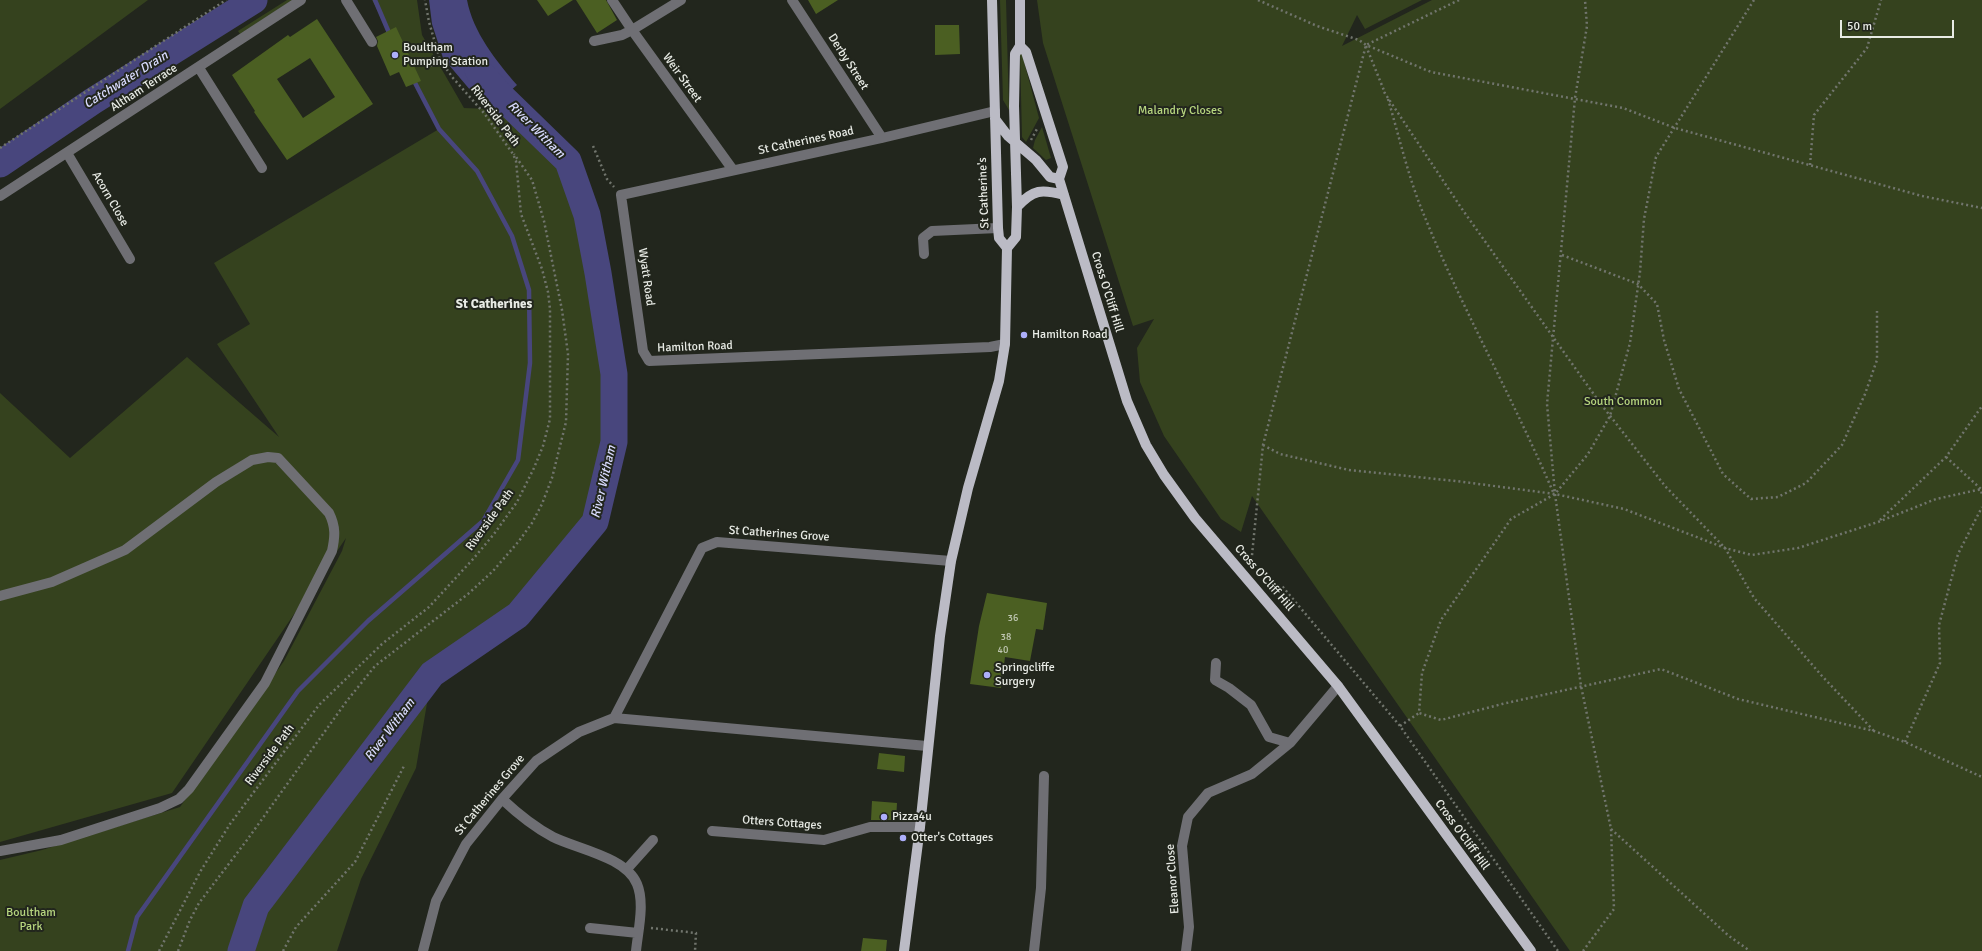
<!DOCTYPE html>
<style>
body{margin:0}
#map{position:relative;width:1982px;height:951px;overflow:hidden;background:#22261d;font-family:Signika,sans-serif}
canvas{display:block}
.scale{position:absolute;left:1840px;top:20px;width:114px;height:18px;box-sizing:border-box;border:2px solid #e8ebe5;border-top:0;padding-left:5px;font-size:12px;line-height:14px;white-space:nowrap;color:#e8ebe5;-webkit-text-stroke:3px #22261d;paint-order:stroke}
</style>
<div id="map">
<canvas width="1982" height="951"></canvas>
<div class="scale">50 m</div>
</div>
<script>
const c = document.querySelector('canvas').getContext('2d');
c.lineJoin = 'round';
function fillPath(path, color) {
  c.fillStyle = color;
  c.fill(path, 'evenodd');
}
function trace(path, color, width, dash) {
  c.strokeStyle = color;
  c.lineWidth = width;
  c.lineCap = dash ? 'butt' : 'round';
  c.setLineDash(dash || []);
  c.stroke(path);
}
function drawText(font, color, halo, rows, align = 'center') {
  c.font = font + ' Signika,sans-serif';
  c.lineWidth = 4;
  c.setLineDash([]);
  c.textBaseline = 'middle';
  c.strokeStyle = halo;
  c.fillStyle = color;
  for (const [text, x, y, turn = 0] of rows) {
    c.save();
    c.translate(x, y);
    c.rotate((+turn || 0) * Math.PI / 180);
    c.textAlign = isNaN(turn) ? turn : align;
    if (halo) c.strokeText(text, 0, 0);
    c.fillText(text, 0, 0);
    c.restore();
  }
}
fillPath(new Path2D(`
 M0,0H148L0,109Z
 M287,0H293L240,34L238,31Z
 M372,0H417L422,35L464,108L515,110L568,161L587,215L598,273L614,374V442L595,522L518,615L432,674L416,768L361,879L337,951H0V860L42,850L180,807L284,661L342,551L346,538L172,793L0,842V393L70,458L187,357L279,437L217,344L250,324L214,263L439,129Z
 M1000,0H1006L1009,110L1003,100Z
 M1037,0H1422L1365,29L1357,15L1342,46L1432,0H1982V951H1570L1252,496L1241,532L1221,519L1164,436L1140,382L1137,348L1154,319L1133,326L1043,43Z
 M1020,53L1022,54L1039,118L1026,142L1022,137Z
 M1042,127L1051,158L1046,160L1033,148L1035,140Z`), '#35421e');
fillPath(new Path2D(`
 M429,0H467C473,32 496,61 517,85L488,111L443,58L432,24Z`), '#48467d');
trace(new Path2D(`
 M375,0L390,35
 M128,951L137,917L298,691L368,621L483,521L518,460L530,363L529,290L512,236L477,171L439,129L413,79`), '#48467d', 4.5);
trace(new Path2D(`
 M0,164L93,101L254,0
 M241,951L256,906L432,674L518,615L595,522L614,442V374L598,273L587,215L568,161L501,96L478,70`), '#48467d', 27);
fillPath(new Path2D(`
 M537,0H573L548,16Z
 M576,0H606L617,20L597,33Z
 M808,0H838L816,14Z
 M317,19L373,104L287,160L254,112L255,111L232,75L288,35L290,37ZM310,58L335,97L303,118L277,79Z
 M935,25H959L960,54L935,55Z
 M396,27L421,81L406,87L399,72L390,76L377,46L378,41L376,37Z
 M987,593L1047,603L1043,630L1036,629L1030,661L1005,657L1001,688L970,684L979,626Z
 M879,753L905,756L904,772L877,769Z
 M872,801L897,803L896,820H871Z
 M863,938L887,940L886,951H861Z`), '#4b5f22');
trace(new Path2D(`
 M1258,0L1317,26L1359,40L1366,45L1431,72L1623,108L1675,128L1922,196L1982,208
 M1754,0L1656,157L1644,219L1640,272L1630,343L1610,416L1588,454L1555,494L1511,519L1441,620L1422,673L1419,713L1441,720L1502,704L1661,669L1738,699L1874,731L1905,742L1982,777
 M1366,46L1385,93
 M426,68L441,61
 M1384,92L1462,209L1600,403L1665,486L1725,548L1754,598L1822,676L1874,731
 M1388,99C1399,136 1409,180 1424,215C1462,309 1513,398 1553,492
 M1031,140L1037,129
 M593,146L607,179L614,187
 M0,148L226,0
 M1810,165L1814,115L1867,48L1881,0
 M1562,255L1638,284L1657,304L1664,340L1679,389L1723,474L1751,499L1778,497L1806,483L1842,445L1865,394L1877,360V311
 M1263,445L1280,454L1349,470L1456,481L1555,494L1624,509L1725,548L1752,555L1798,548L1878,522L1936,499L1982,489
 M1946,457L1981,489L1982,496
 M1880,520L1946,457L1982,406
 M1251,565L1263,445L1366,45L1459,0
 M1268,584L1282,586L1400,726L1558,951
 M1400,726L1419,713
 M1905,742L1940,663L1939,625L1958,554L1982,507
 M1611,829L1729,936L1750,951
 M651,928L696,933L695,951
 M159,951L200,872L230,824L319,705L382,644L429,607L474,558L494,534L517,502L534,468L543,446L550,419V309L548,292L542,269L521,214L516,161L513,154L484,113L453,78L440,60L429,22L425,0
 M178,951L190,920L199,903L247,840L346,702L375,666L468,594L493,571L519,541L532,523L542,504L552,478L566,422L568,354L562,310L544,221L532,180L514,154
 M283,951L296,927L355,862L404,766
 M1583,951L1614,909L1611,829L1581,686L1555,494L1547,404L1575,98L1587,26L1585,0`), '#71756d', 2.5, [2, 3]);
trace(new Path2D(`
 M346,0L372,42
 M612,0L632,30L733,170
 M792,0L882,138
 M594,41L622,35L632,30L681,0
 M199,68L262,168
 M995,111L882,138L621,195L643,351L649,361L990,347L1005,344
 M67,153L130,259
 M0,196L301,0
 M924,254L923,238L932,231L998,228
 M0,596L52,582L125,550L216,482L252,460L268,457L278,458L329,513C336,527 335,537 332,551L265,683L189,789L179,799L160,808L61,840L0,851
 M1216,663L1215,680L1229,688L1251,705L1269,737L1290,743
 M614,718L702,548L717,542L951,561
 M502,799C518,814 534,827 553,837C577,849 626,857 637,884C645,903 638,931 636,951
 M712,831L824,840L870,827H920
 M627,869L653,840
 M590,928L638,933
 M423,951L436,901L466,844L502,799L536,761L579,732L614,718L927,746
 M1034,951L1041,888L1044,776
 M1186,951L1189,927L1182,846L1188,817L1208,793L1252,774L1290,743L1338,686`), '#6f6f74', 10);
trace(new Path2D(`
 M992,0L998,228L999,238L1007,248
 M1020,46L1026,52L1063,167L1059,179
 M995,119L1008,136L1036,160L1050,177L1059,179
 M1059,179L1127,401L1146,445L1164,475L1195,518L1338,686L1531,951
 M1017,207C1033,189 1042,189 1064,195
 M1007,248L1016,237L1017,207L1014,106L1015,54L1020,46V0
 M904,951L920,827L940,636L951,561L968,488L999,381L1005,344L1007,248`), '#bbbbc5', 10);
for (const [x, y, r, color] of [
 [395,55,4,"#adaffb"],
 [1024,335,4,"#adaffb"],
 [987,675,4,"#adaffb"],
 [884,817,4,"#adaffb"],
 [903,838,4,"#adaffb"]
]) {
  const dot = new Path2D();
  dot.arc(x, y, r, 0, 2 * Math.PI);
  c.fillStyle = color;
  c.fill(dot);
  trace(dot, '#22261d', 1.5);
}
drawText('10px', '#c1c8b4', null, [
 ["36",1013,618],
 ["38",1006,637],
 ["40",1003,650]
]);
drawText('12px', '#e8ebe5', '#22261d', [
 ["Boultham",403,48],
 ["Pumping Station",403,62],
 ["Hamilton Road",1032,335],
 ["Springcliffe",995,668],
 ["Surgery",995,682],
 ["Pizza4u",892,817],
 ["Otter's Cottages",911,838]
], 'left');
drawText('12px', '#e8ebe5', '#22261d', [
 ["Derby Street",848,62,57],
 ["Weir Street",682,78,54],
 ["Altham Terrace",144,88,-33],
 ["Riverside Path",495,116,53],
 ["St Catherines Road",806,141,-12],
 ["St Catherine's",984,193,-92],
 ["Acorn Close",110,199,60],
 ["Wyatt Road",646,277,82],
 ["Cross O'Cliff Hill",1107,292,73],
 ["Hamilton Road",695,347,-2],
 ["Riverside Path",490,520,-54],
 ["St Catherines Grove",779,534,4],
 ["Cross O'Cliff Hill",1264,578,49],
 ["Riverside Path",270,755,-53],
 ["St Catherines Grove",490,795,-50],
 ["Otters Cottages",782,823,4],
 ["Cross O'Cliff Hill",1462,835,54],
 ["Eleanor Close",1173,879,-94]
]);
drawText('12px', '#b7d67f', '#22261d', [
 ["Malandry Closes",1180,111],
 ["South Common",1623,402],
 ["Boultham",31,913],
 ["Park",31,927]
]);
drawText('italic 13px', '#d8dafd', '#22261d', [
 ["Catchwater Drain",126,80,-32],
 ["River Witham",536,130,45],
 ["River Witham",604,482,-77],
 ["River Witham",390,730,-53]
]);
drawText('bold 13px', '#e8ebe5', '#22261d', [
 ["St Catherines",494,305]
]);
</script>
